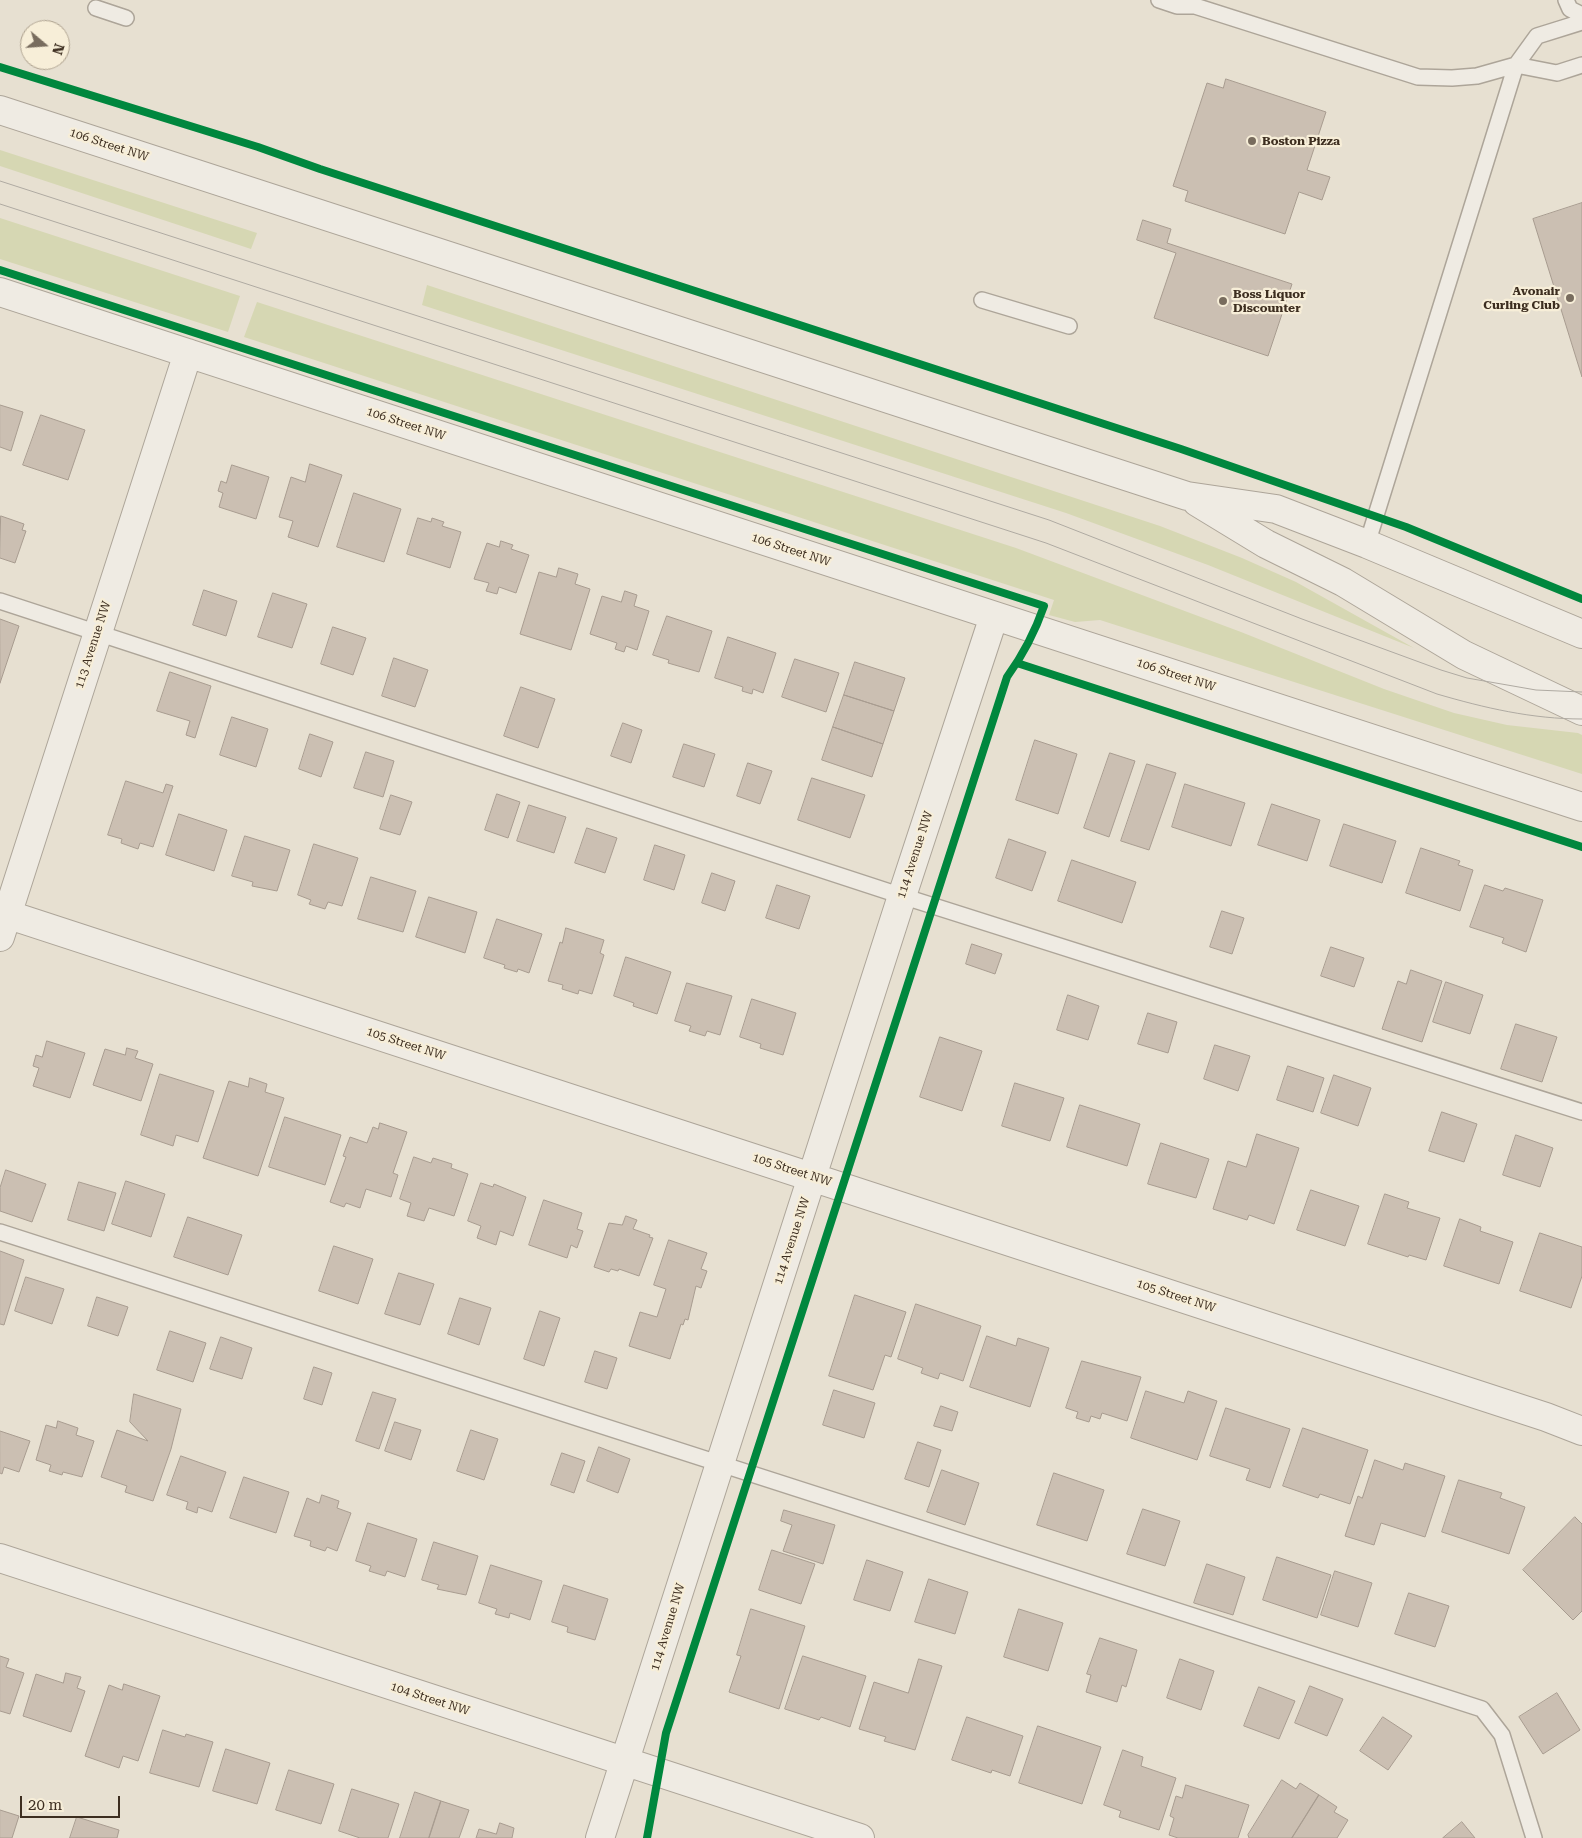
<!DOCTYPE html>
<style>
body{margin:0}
#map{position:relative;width:1582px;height:1838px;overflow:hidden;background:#e7e0d1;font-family:"Roboto Serif",serif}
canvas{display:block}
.north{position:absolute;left:20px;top:20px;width:50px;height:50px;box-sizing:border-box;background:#f7eed8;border:1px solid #ada18e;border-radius:50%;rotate:108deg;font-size:14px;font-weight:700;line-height:20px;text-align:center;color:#3d2e20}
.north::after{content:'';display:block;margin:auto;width:18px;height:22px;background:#786c5e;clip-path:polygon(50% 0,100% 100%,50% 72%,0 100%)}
.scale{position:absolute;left:20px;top:1796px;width:100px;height:22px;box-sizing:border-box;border:2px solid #3d2e20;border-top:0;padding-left:6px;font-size:15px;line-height:18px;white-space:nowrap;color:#3d2e20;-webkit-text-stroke:4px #f7eed8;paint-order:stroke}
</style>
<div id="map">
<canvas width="1582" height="1838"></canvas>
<div class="north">N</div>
<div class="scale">20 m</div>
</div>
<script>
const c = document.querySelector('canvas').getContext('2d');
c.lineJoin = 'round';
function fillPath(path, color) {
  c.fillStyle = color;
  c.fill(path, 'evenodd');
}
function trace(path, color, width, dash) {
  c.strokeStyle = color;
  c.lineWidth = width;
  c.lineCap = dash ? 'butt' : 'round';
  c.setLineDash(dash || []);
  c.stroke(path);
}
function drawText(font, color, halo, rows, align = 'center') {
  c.font = font + ' "Roboto Serif",serif';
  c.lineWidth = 4.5;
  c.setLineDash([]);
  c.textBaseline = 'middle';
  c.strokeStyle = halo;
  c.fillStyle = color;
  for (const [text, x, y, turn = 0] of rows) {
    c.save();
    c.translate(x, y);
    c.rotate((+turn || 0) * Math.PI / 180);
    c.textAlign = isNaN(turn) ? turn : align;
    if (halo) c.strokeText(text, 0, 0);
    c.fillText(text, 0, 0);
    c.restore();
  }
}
fillPath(new Path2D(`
 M0,150L257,233L251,249L0,166Z
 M0,218L240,296L228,332L0,259Z
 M427,285L1160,526L1242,558L1296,582L1414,648L1208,565L1066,513L422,305Z
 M257,302L1016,548L1241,632L1384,689L1454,713L1507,725L1578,733L1582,735V774L1100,620L1075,622L1049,615L1054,600L244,337Z`), '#d6d7b3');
const building = new Path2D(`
 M1226,79L1326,112L1307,170L1330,177L1322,200L1299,192L1285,234L1185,201L1188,191L1173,186L1207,83L1223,88Z
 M1582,203V377L1533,219Z
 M1143,220L1171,229L1167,243L1292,284L1268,356L1154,318L1176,253L1137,240Z
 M0,405L23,412L11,451L0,447Z
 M41,415L85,430L68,480L23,465Z
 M310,464L342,475L318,547L288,537L293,521L279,517L291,477L305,482Z
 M232,465L269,477L256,519L219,507L223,493L218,491L221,481L226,483Z
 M354,493L401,509L384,562L337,547Z
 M1,516L24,524L22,530L26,531L15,563L0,558Z
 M418,518L431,522L432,518L444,522L442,526L461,532L450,568L407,554Z
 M501,541L513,545L511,549L529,555L516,593L499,587L497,594L486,591L489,583L474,579L487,543L499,547Z
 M559,568L578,574L575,584L590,589L571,650L520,634L539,572L556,577Z
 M204,590L237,601L226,636L193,625Z
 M625,591L637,595L634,606L649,611L637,650L626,646L624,652L615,649L617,643L590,634L602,596L621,602Z
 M273,593L307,604L292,648L258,637Z
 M667,616L712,631L699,672L668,663L669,660L653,655Z
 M0,619L19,626L0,683Z
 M333,627L366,638L353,675L321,664Z
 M728,637L776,653L763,693L753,689L752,694L742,691L743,687L715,678Z
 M394,658L428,670L415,707L382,696Z
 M795,659L839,673L826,712L782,697Z
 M855,662L905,678L894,711L844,695Z
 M170,672L211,686L195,738L186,735L190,721L157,711Z
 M521,687L555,699L538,748L504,736Z
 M844,695L894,711L883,744L833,727Z
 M232,717L268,729L256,767L220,755Z
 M623,723L642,730L631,763L611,756Z
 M833,727L883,744L872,777L822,760Z
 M310,734L333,742L321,777L299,769Z
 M1035,740L1077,754L1058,814L1016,800Z
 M684,744L715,754L704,787L673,777Z
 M366,752L394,761L383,797L354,788Z
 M1110,753L1135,761L1109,837L1084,828Z
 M748,763L772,771L760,804L737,796Z
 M1147,764L1176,773L1149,850L1121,841Z
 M812,778L865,795L850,838L798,820Z
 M126,781L163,793L166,784L173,786L153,847L140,843L138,849L121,843L122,839L108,835Z
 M1185,784L1245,803L1231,846L1172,827Z
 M497,794L520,802L508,838L485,830Z
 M391,795L412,802L400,835L380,829Z
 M1272,804L1320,820L1307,861L1258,845Z
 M529,805L566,817L554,853L517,841Z
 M179,814L227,830L214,871L166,855Z
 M1344,824L1396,841L1382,883L1330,866Z
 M587,828L617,838L605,873L575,863Z
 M245,836L290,850L277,891L252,886L253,882L232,876Z
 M1009,839L1046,852L1032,891L996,878Z
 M314,844L358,858L342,906L328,902L325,909L309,904L311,900L298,895Z
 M655,845L685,855L674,890L644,880Z
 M1421,848L1460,861L1458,865L1473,870L1460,911L1406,893Z
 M1072,860L1136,882L1122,923L1058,901Z
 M712,873L735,881L725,911L702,903Z
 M371,877L416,891L403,932L358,919Z
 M777,885L810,896L799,929L766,918Z
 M1485,885L1503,891L1505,888L1543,900L1526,952L1502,943L1504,938L1470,927Z
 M429,897L477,912L465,953L416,937Z
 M1222,911L1244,918L1232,954L1210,947Z
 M497,919L542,934L529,973L518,969L517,972L504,968L505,965L484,958Z
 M566,928L604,940L600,953L604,955L592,994L579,990L578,994L562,989L563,985L548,981L560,942L562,943Z
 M972,944L1002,954L995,974L966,964Z
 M1331,947L1364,958L1354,987L1321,976Z
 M626,957L671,972L657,1014L633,1006L634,1003L614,996Z
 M1411,970L1442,981L1422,1042L1382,1029L1398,981L1406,984Z
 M1446,982L1483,995L1470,1034L1433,1022Z
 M687,983L732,996L720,1035L707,1031L705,1036L689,1031L691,1026L675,1021Z
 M1068,995L1099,1006L1088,1040L1057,1030Z
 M752,999L796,1013L783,1055L760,1048L761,1044L740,1037Z
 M1148,1013L1177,1022L1168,1053L1138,1044Z
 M1516,1024L1557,1037L1542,1082L1501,1069Z
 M940,1037L982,1051L962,1111L920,1097Z
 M47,1041L85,1053L70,1098L33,1086L39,1068L33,1066L36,1055L42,1057Z
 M1215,1045L1250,1056L1238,1091L1204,1079Z
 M127,1048L138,1051L135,1058L153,1064L141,1101L93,1085L105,1049L125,1055Z
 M1288,1066L1324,1078L1313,1112L1277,1100Z
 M160,1074L214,1091L198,1142L176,1135L173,1146L141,1135Z
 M1334,1075L1371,1088L1358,1126L1321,1113Z
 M250,1078L267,1084L265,1092L284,1098L258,1176L203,1158L229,1081L248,1087Z
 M1015,1083L1064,1098L1050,1141L1002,1126Z
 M1080,1105L1140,1124L1127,1166L1067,1147Z
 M1442,1112L1477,1124L1464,1162L1429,1151Z
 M285,1117L341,1135L325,1185L269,1167Z
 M380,1123L407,1132L393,1173L398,1175L391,1197L366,1189L360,1208L346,1203L344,1207L330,1202L346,1157L343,1156L350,1137L367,1143L373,1127L378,1129Z
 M1257,1134L1299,1148L1274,1224L1249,1215L1247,1220L1213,1209L1228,1161L1246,1167Z
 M1516,1135L1553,1148L1540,1187L1503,1175Z
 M1161,1143L1209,1159L1196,1198L1148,1184Z
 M414,1157L431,1163L433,1158L452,1164L451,1168L468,1174L454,1216L429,1208L424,1221L407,1216L411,1203L400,1199Z
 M6,1170L46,1184L32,1222L0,1211V1188Z
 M126,1181L165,1194L151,1237L112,1224Z
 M79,1182L116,1193L104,1231L68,1220Z
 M481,1183L493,1187L494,1184L526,1197L513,1236L500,1231L496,1245L477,1238L481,1226L468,1221Z
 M1311,1190L1359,1206L1345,1246L1297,1230Z
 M1385,1194L1409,1202L1407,1208L1440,1218L1426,1260L1409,1255L1408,1257L1368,1244Z
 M544,1200L582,1213L577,1229L583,1231L577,1248L571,1245L567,1258L529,1245Z
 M626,1216L637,1220L633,1229L650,1235L649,1237L653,1238L639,1276L619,1269L618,1271L611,1269L609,1272L594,1267L609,1223L622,1225Z
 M188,1217L242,1235L228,1275L174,1257Z
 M1460,1219L1481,1227L1480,1231L1513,1242L1499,1284L1444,1266Z
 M1540,1233L1582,1247V1276L1571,1308L1520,1291Z
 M669,1240L707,1253L701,1269L707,1271L701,1288L696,1286L688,1320L685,1319L683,1325L681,1324L670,1359L629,1346L640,1312L657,1317L666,1289L654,1285Z
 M334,1246L373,1259L358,1304L319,1291Z
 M0,1251L24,1260L4,1325L0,1324Z
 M399,1273L434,1284L420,1325L385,1314Z
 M26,1277L64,1289L52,1324L15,1311Z
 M855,1295L906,1312L891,1357L885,1355L873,1390L829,1376Z
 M97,1297L128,1307L118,1336L88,1326Z
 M460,1298L491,1308L479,1345L448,1334Z
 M916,1304L981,1326L963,1381L940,1373L938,1379L921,1373L923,1368L898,1359Z
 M540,1311L560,1318L544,1366L524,1359Z
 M170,1331L206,1343L193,1382L157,1370Z
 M987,1336L1016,1346L1018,1338L1049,1348L1030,1407L970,1387Z
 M221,1337L252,1348L242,1379L210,1369Z
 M595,1351L617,1358L607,1389L585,1382Z
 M1082,1361L1141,1377L1127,1421L1102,1413L1100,1419L1091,1416L1089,1422L1076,1418L1078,1412L1066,1408Z
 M314,1367L332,1373L322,1405L304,1399Z
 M834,1390L875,1403L864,1438L823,1425Z
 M1146,1391L1184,1403L1188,1391L1217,1401L1197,1460L1131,1438Z
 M373,1392L396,1399L379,1449L356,1441Z
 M134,1394L181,1409L171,1449L153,1501L125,1492L127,1486L101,1477L117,1430L148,1441L130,1422Z
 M941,1406L958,1412L952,1431L934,1426Z
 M1226,1408L1290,1429L1270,1488L1246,1480L1250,1469L1210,1456Z
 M58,1421L78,1428L76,1435L94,1441L82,1477L63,1472L62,1475L49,1471L51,1465L36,1460L46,1425L56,1428Z
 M395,1422L421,1430L411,1460L385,1451Z
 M1303,1428L1368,1450L1350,1504L1320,1494L1318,1498L1283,1486Z
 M471,1430L498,1439L484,1480L457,1471Z
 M0,1431L30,1441L19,1472L4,1467L2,1474L0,1473Z
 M918,1442L941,1450L929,1487L905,1479Z
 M599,1447L630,1459L618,1493L587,1481Z
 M562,1453L585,1461L574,1493L551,1485Z
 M181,1456L226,1472L212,1512L198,1507L197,1513L186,1509L188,1502L167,1495Z
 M1375,1460L1403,1470L1405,1463L1445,1476L1425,1537L1381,1523L1374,1545L1345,1536L1358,1496L1362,1498Z
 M942,1470L979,1483L965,1525L927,1512Z
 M1054,1473L1104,1490L1087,1541L1037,1525Z
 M244,1477L289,1492L276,1533L230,1518Z
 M1459,1480L1502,1493L1500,1498L1525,1507L1509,1554L1442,1532Z
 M322,1495L339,1501L337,1508L351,1513L337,1551L327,1547L325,1551L310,1546L311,1541L294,1536L307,1498L319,1503Z
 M1143,1509L1180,1521L1165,1566L1127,1554Z
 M784,1510L835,1525L823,1564L783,1551L792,1525L781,1521Z
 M1575,1517L1582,1524V1611L1573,1620L1523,1570Z
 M368,1523L417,1539L405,1577L387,1571L385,1576L369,1571L371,1566L356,1561Z
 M434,1542L478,1556L466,1595L437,1589L439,1585L422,1580Z
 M772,1550L815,1564L801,1604L759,1590Z
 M1277,1557L1331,1575L1317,1618L1263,1600Z
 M867,1560L903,1572L890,1611L854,1600Z
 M1207,1564L1245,1577L1233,1615L1194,1603Z
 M491,1565L542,1581L530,1620L510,1613L509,1618L495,1614L497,1609L479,1603Z
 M1335,1571L1372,1583L1358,1627L1321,1615Z
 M929,1579L968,1592L955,1634L915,1622Z
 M564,1585L608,1599L595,1640L567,1632L568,1627L552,1622Z
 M1409,1593L1449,1606L1435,1647L1395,1634Z
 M751,1609L805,1626L779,1709L729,1692L741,1656L737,1655Z
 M1019,1609L1063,1623L1048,1671L1004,1657Z
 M1100,1638L1137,1650L1126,1687L1122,1685L1117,1702L1086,1692L1091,1675L1087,1674Z
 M0,1656L9,1659L6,1667L24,1673L10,1714L0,1711Z
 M803,1656L866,1676L850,1727L821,1717L819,1720L785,1709Z
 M919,1659L942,1666L915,1750L884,1741L886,1737L859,1729L874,1682L908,1693Z
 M1180,1659L1214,1671L1201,1710L1167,1698Z
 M66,1673L81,1677L77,1688L85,1691L71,1732L23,1716L36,1674L63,1683Z
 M124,1684L160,1696L138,1761L123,1756L119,1768L85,1756L109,1685L122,1690Z
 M1310,1686L1343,1699L1327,1736L1295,1723Z
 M1259,1687L1295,1701L1279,1739L1244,1726Z
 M1557,1693L1580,1730L1543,1754L1519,1717Z
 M967,1717L1023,1736L1010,1776L992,1770L991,1773L952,1760Z
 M1383,1717L1412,1736L1388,1770L1360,1751Z
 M1038,1726L1101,1747L1082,1804L1019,1783Z
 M163,1730L185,1737L186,1734L213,1742L199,1787L150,1773Z
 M226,1749L270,1763L257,1804L213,1791Z
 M1123,1750L1143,1757L1141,1766L1176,1778L1159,1830L1119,1817L1121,1811L1104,1805Z
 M289,1770L334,1784L321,1824L276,1810Z
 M1282,1780L1296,1789L1300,1783L1319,1795L1292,1838H1249L1248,1835Z
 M1186,1785L1249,1805L1238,1838H1178L1169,1835L1174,1818L1170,1816L1176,1796L1182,1798Z
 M352,1789L399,1804L388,1838H360L339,1831Z
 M415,1792L441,1801L429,1838H400Z
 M1319,1795L1337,1807L1334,1812L1348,1820L1337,1838H1292Z
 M441,1801L469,1810L459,1838H429Z
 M0,1810L19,1816L12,1838H0Z
 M77,1817L119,1830L117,1838H70Z
 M1462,1822L1475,1838H1443Z
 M500,1823L514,1828L512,1838H476L479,1829L496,1834Z`);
fillPath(building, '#cbbfb2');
trace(building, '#a89c90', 1);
const service = new Path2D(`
 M1159,0L1177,6H1195L1418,77L1452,78L1477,76L1516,65L1557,73L1582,65
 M1566,0L1570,9L1582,15
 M96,8L126,18
 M982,300L1069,326
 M1367,544L1516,65L1537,36L1582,22
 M0,601L902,896L1582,1112
 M0,1232L1482,1709L1502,1735L1534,1838`);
const minor = new Path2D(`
 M0,292L1582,807
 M0,912L1546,1417L1582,1431
 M0,937L188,353
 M0,1558L860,1838
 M600,1838L902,896L994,616`);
const tertiary = new Path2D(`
 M0,110L1187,496L1276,509L1367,544L1582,634
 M1197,502L1266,544L1343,582L1464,655L1582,711`);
trace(service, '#ada599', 18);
trace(minor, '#ada599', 30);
trace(tertiary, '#ada599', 30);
trace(service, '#efebe3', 15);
trace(minor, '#efebe3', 28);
trace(tertiary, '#efebe3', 28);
trace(new Path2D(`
 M0,181L1049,520L1302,619L1441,670L1467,678L1536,690L1582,692
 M0,204L1046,543L1437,694C1485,708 1532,719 1582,719`), '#afaaa2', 1);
trace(new Path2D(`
 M0,67L258,147L320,169L1181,449L1406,527L1582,599
 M0,270L1044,606C1035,632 1023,655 1007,677L666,1733L647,1838
 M1017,663L1582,847`), '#00873e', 8);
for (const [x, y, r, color] of [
 [1252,141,5,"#786c5e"],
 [1570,298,5,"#786c5e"],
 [1223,301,5,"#786c5e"]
]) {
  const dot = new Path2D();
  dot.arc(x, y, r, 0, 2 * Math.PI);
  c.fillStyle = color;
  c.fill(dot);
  trace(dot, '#f7eed8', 2);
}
drawText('bold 12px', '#3d2e20', '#f7eed8', [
 ["Boston Pizza",1262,141],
 ["Avonair",1560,291,"right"],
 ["Curling Club",1560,305,"right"],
 ["Boss Liquor",1233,294],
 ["Discounter",1233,308]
], 'left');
drawText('12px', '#3d2e20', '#f7eed8', [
 ["106 Street NW",109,145,18],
 ["106 Street NW",406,424,18],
 ["106 Street NW",791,550,18],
 ["113 Avenue NW",93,645,-72],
 ["106 Street NW",1176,675,18],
 ["114 Avenue NW",915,855,-72],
 ["105 Street NW",406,1044,18],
 ["105 Street NW",792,1170,18],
 ["114 Avenue NW",792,1241,-72],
 ["105 Street NW",1176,1296,18],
 ["114 Avenue NW",668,1627,-73],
 ["104 Street NW",430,1699,18]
]);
</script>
